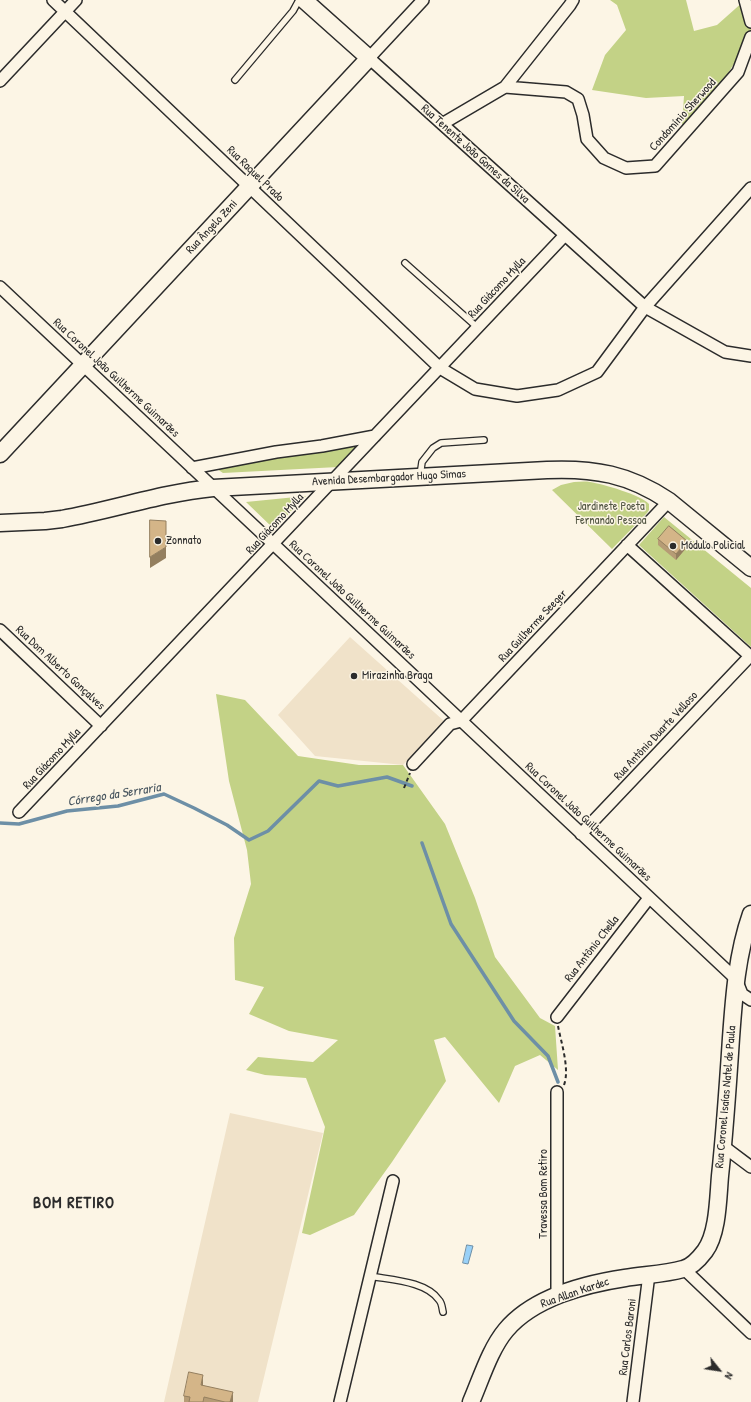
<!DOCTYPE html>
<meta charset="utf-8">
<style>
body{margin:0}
#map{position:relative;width:751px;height:1402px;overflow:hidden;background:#fcf5e5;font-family:"Patrick Hand",sans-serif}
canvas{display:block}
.north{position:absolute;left:699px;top:1350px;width:40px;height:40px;-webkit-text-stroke:3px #fcf5e5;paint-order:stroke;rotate:120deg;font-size:11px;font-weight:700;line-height:16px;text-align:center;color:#2b2b2b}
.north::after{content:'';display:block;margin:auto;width:14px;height:18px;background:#2b2b2b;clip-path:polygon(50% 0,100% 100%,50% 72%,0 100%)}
</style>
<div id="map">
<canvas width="751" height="1402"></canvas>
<div class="north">N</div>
</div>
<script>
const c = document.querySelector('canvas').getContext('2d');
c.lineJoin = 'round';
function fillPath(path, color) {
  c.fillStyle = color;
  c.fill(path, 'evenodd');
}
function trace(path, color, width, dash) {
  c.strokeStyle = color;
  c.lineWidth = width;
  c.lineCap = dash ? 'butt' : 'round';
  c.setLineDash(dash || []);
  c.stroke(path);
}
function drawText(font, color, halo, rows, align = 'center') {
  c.font = font + ' "Patrick Hand",sans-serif';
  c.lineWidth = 3;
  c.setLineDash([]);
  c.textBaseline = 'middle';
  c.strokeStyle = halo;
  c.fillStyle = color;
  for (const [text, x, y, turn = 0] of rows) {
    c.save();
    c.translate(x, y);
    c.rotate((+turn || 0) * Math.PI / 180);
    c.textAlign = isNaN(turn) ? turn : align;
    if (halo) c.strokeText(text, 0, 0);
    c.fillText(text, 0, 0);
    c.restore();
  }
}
fillPath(new Path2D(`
 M350,637L444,721L403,765L315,756L278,715Z
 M230,1113L323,1133L258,1402H164Z`), '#f0e2c9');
fillPath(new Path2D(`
 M610,0H686L694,31L717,25L744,1L751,0V41H748L717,91L682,125L684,96L646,98L592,90L605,55L626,30L617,5Z
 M360,443L338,467L223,473L214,467Z
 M574,482C579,482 584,481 590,482C603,484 641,495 649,504V510L647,513L612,549L552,490L561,485Z
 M306,496L274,529L246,502Z
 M664,517L751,588V647L639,545Z
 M216,694L245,700L298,756L359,765H403L445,824L475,898L495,957L540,1018L555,1026L558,1070L540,1055L515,1066L499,1103L445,1037L434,1040L446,1081L392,1162L354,1215L310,1235L302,1233L325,1127L306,1078L265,1075L246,1070L258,1057L313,1062L338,1040L289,1031L249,1014L264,987L235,980L234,938L251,884L247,850L229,781Z`), '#c3d286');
const water = new Path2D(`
 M467,1245L473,1246L468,1264L463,1263Z`);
fillPath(water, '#99d1f8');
trace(water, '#6d8fa6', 1);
trace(new Path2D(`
 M0,823L19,824L67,811L118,806L164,794L194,808L227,825L249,840L268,831L319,781L338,786L387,777L412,786
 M422,843L451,924L514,1021L548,1056L558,1082`), '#6d8fa6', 3.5);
const lane = new Path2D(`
 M235,80L293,11L299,0
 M405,263L478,328
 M420,476L422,462L433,448L441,443L484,440
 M370,1276C391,1280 426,1281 439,1300C442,1303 442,1308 443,1312`);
const street = new Path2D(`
 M53,0L440,368L475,389L517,396L558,390L597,372L645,307L751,188
 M423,0L369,58L645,307L725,352L751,356
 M745,0L751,22
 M0,81L76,0
 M505,87L566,92L578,99L583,115L587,139L604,158L626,168L655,166L738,72L751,37
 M442,124L505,87L570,5L573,0
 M0,287L736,979L742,994L751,1000
 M192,468L276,452L322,446L375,436
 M627,545L751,657
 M0,630L101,726
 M413,764L450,724L461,721L669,501
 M19,812L565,235
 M581,834L750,656
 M557,1017L649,898
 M723,1146L751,1167
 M684,1269L751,1333
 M557,1296V1092
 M340,1402L393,1181
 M633,1402L649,1274`);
const secondary = new Path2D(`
 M0,454L369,58L304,0
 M0,523L45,521L62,519C113,510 161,493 213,488L547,470C594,468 629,474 669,501L751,568
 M471,1402C481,1379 490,1349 506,1330C533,1298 585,1284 625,1278C643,1275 666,1274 683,1269C692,1267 699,1259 705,1251C718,1233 718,1199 720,1176C725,1130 728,1084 731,1038C734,996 737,954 751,914`);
trace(lane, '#2b2b2b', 8);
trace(street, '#2b2b2b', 14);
trace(secondary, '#2b2b2b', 19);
trace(new Path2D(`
 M404,788L410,773
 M558,1026C561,1042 570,1069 564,1085`), '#2b2b2b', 2, [4, 3]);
trace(lane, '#fcf5e5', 5.5);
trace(street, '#fcf5e5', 11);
trace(secondary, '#fcf5e5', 16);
fillPath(new Path2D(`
 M658,539L687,547L676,560L658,545Z
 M203,1385L233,1402H184V1396Z`), '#b69c75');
fillPath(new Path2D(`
 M687,541V547L676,560V554Z
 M166,547V558L150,568V557Z
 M203,1375V1391L201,1385Z
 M233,1392V1402H230Z`), '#947f5f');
const building = new Path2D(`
 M150,520L166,521V547L150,557Z
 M669,526L687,541L676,554L658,539Z
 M189,1372L203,1375L201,1385L233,1392L230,1402H225L204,1397L203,1402H189L190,1397L184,1396Z`);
fillPath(building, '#d4b588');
trace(building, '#947f5f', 1);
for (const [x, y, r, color] of [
 [158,541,4,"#2b2b2b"],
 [673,546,4,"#2b2b2b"],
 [354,676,4,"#2b2b2b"]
]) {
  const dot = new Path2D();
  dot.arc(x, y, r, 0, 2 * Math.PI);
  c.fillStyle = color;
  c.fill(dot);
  trace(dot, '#fcf5e5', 1.5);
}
drawText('12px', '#2b2b2b', '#fcf5e5', [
 ["Condomínio Sherwood",683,115,-48],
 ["Rua Tenente João Gomes da Silva",475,154,42],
 ["Rua Raquel Prado",255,174,44],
 ["Rua Ângelo Zeni",212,227,-47],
 ["Rua Giácomo Mylla",497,288,-47],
 ["Rua Coronel João Guilherme Guimarães",116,378,43],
 ["Avenida Desembargador Hugo Simas",389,478,-3],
 ["Rua Giácomo Mylla",275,524,-47],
 ["Rua Coronel João Guilherme Guimarães",352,600,43],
 ["Rua Guilherme Seeger",533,626,-47],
 ["Rua Dom Alberto Gonçalves",60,668,43],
 ["Rua Antônio Duarte Velloso",656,736,-47],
 ["Rua Giácomo Mylla",52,759,-47],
 ["Rua Coronel João Guilherme Guimarães",588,822,43],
 ["Rua Antônio Chella",592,949,-52],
 ["Rua Coronel Isaías Natel de Paula",726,1097,-85],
 ["Travessa Bom Retiro",544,1194,-90],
 ["Rua Allan Kardec",575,1293,-19],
 ["Rua Carlos Baroni",628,1337,-83]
]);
drawText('12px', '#515542', '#fcf5e5', [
 ["Jardinete Poeta",611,507],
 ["Fernando Pessoa",611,521]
]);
drawText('12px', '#2b2b2b', '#fcf5e5', [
 ["Zonnato",166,541],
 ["Módulo Policial",681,546],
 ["Mirazinha Braga",362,676]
], 'left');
drawText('italic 13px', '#46545e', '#fcf5e5', [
 ["Córrego da Serraria",114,795,-9]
]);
c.letterSpacing = '1px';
drawText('bold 16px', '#2b2b2b', '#fcf5e5', [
 ["BOM RETIRO",74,1204]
]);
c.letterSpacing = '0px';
</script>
